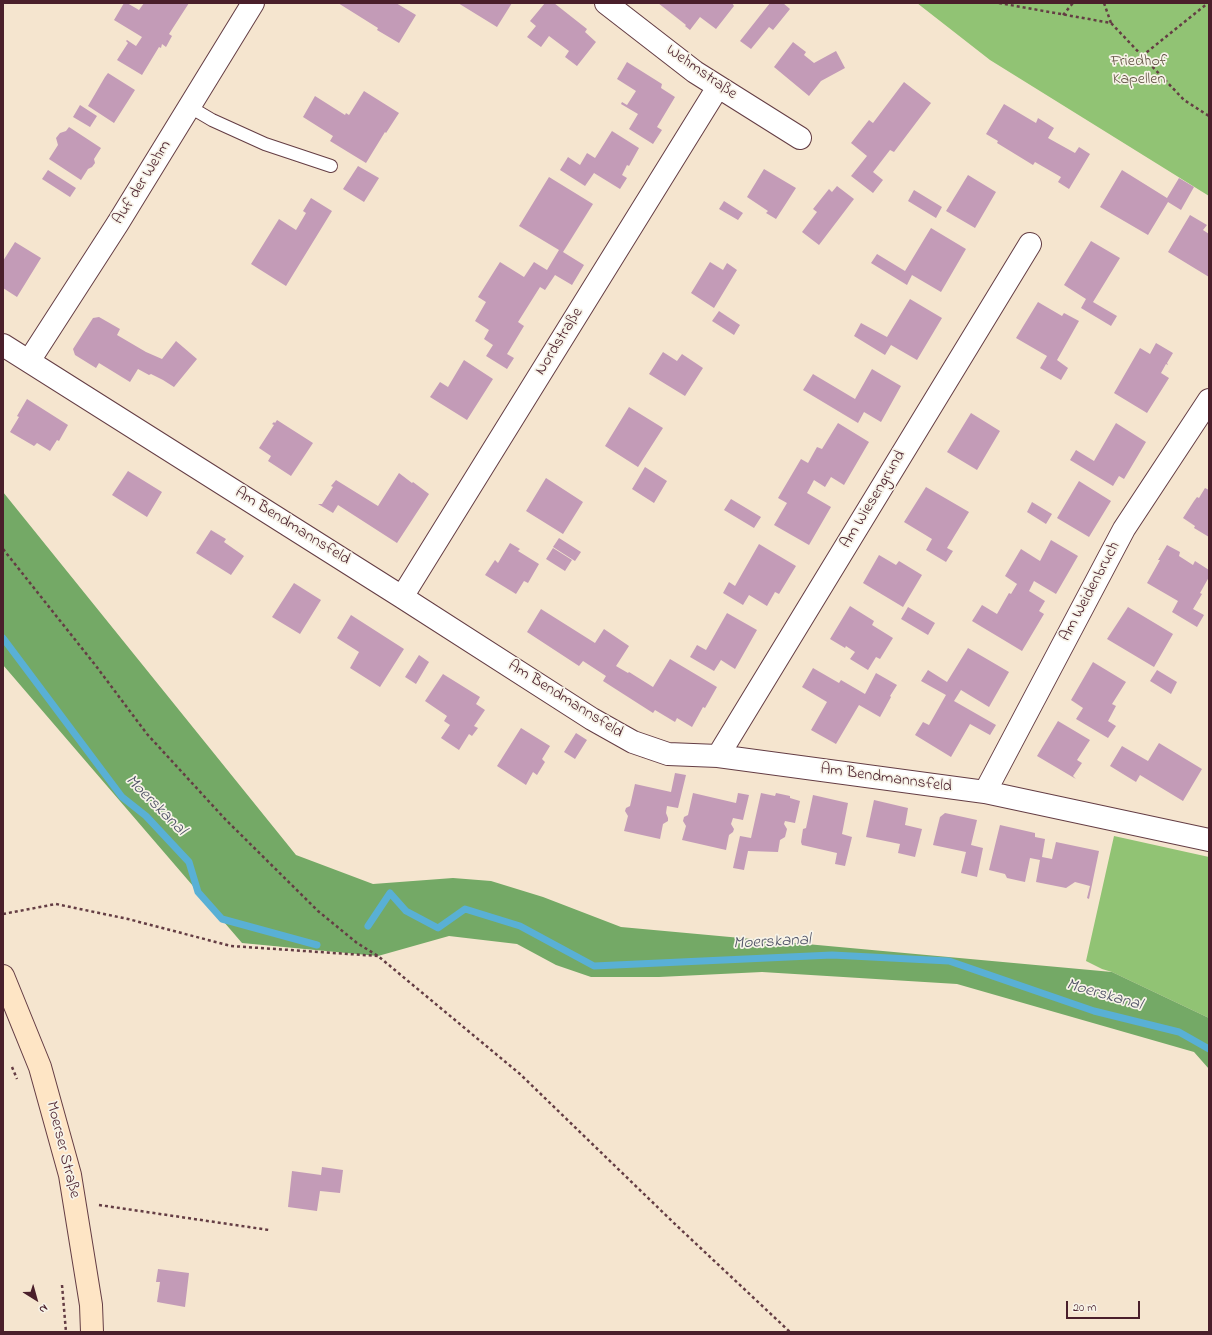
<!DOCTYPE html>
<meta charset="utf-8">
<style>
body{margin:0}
#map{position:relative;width:1212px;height:1335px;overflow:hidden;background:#f5e5cf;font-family:"Indie Flower",sans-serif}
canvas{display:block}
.frame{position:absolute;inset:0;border:4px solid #4a1f2b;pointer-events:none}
.north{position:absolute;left:16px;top:1279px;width:40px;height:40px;-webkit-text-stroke:3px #f7f3e8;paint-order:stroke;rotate:143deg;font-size:11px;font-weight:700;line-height:16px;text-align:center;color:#4a1f2b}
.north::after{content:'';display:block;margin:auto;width:14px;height:18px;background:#4a1f2b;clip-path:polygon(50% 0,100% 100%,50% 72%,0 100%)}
.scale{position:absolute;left:1066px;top:1301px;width:74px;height:18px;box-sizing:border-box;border:2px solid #4a1f2b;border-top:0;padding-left:5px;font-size:12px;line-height:14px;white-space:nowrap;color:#4a1f2b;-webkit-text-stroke:3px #f7f3e8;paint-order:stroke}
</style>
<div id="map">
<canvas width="1212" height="1335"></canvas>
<div class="frame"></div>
<div class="north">N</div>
<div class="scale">20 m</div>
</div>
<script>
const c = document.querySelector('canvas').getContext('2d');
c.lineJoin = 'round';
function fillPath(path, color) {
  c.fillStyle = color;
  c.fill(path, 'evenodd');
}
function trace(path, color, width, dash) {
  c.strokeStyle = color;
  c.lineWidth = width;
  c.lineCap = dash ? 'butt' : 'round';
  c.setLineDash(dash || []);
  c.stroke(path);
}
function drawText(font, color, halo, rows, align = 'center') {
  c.font = font + ' "Indie Flower",sans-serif';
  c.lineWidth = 3.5;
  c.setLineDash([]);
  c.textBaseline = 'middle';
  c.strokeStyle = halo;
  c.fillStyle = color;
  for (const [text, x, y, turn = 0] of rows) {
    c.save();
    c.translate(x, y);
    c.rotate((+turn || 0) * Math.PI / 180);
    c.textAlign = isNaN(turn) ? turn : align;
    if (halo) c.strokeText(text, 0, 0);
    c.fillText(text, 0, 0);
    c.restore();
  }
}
fillPath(new Path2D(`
 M917,3H1209V196L990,60Z
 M1114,836L1209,857V1018L1112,972L1102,969L1086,961Z`), '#91c374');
fillPath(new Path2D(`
 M3,492L296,855L373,884L453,878L491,881L543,897L621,927L1112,972L1209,1018V1069L1194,1052L957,984L762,972L659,977H591L556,965L517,944L449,936L378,956L242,943L3,665Z`), '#74a966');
trace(new Path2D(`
 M3,638L122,797L146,816L189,862L198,892L222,919L317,945
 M368,926L390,893L406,911L438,928L465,909L520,926L594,966L832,955L949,961L1094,1011L1179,1032L1209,1049`), '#59b0d5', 7);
fillPath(new Path2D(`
 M124,3H127L139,10L144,3H189L169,34L172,36L166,47L162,44L161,48L159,47L142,75L117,60L128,43L126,41L127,40L136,46L142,37L114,20Z
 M338,3H396L416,15L399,43L377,30L378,28Z
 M458,3H512L497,27Z
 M545,3H554L587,29L585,32L596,42L577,66L565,57L569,51L549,36L541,47L527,37L536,26L530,21Z
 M658,3H732L734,6L716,29L700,17L690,30L685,26L686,25Z
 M770,3H783L790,9L773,30L769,27L751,49L740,41Z
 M793,42L806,52L804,55L814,63L836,51L845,68L821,81L809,96L774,67Z
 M627,62L662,84L661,88L675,97L657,127L662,130L653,144L629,129L638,114L621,104L622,102L627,105L636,91L617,79Z
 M108,73L135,90L114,123L88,106L105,77Z
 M904,82L931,103L894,152L890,150L873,172L883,180L873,193L851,176L867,156L851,143L869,120L873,123Z
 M364,91L399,113L386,133L385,132L366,163L330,141L333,136L303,117L315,96L345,115L346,113L349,115Z
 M1004,104L1036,123L1038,118L1054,128L1048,138L1075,153L1079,147L1090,154L1069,189L1058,182L1061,177L1035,162L1033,165L997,143L998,141L986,134Z
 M80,105L97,116L90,127L73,117Z
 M69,127L101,148L94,159L95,163L92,167L88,169L81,180L49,159L58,145L56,138L60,133L66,131Z
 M612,131L639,148L629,166L627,165L622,175L627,178L620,189L594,173L585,186L560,170L568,157L580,165L587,153L595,158Z
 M358,166L379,178L364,202L343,189Z
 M764,169L796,188L776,219L766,213L768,211L747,197Z
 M48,170L76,188L70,197L42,179Z
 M1122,170L1167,198L1179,178L1194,187L1181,210L1168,202L1148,235L1100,207Z
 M968,175L996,192L975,228L946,211Z
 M549,177L593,204L563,252L584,265L572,285L555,275L545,290L540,287L518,322L524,326L507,354L514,358L507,369L486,356L493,345L484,339L489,330L475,321L486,302L478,297L500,262L524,277L534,262L547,270L559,250L519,226Z
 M837,186L854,199L819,245L802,232L817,212L813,209L829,189L832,192Z
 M914,190L942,207L936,218L908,201Z
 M311,198L332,211L286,286L251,264L279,219L296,230L306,213L303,211Z
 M724,201L743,213L738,220L719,209Z
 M1190,215L1207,225L1203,230L1209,234V277L1168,252Z
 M931,228L966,249L941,292L912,275L907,285L871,263L877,254L905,271Z
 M1091,241L1120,258L1093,302L1117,316L1111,326L1081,308L1086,299L1064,285Z
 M15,242L41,258L17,297L3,288V261Z
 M710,262L723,270L727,263L737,270L714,308L691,293Z
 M910,299L942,318L917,360L891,345L885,355L854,336L861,323L887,337Z
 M1038,302L1062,316L1064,313L1079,321L1057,360L1068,368L1061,380L1040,368L1047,356L1016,338Z
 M719,311L740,325L734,335L712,321Z
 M99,317L120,329L117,335L146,352L162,359L176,341L197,359L174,387L163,380L151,374L149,375L138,369L130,382L99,363L96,368L75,355L73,349L93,318Z
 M1156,343L1173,353L1167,363L1168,365L1166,364L1161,373L1169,378L1147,413L1114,393L1140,348L1150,354Z
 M663,352L677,361L682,354L703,368L685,396L649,374Z
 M464,360L493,379L467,420L430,397L440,382L448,387Z
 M872,369L901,386L881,422L864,412L858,423L803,390L813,374L855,399Z
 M27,399L68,425L59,441L57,440L50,451L37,443L34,446L10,432L19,417L17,416Z
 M629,407L663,428L638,467L605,446Z
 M971,413L1000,431L977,470L947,452Z
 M277,420L313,443L291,476L268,461L271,456L259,448L274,425L272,424L274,422L275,423Z
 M838,423L869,442L844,485L831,477L825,487L814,480L807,493L831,507L809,545L774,525L787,503L778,498L801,459L808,463L817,447L822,449Z
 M1116,423L1146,442L1124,479L1119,476L1113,486L1070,460L1076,450L1094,461Z
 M645,467L667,481L654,503L632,489Z
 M128,471L162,492L147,517L112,495Z
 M399,473L412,483L413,482L429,494L397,543L338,505L333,513L318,504H322L333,487L331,486L336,480L378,506Z
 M546,478L583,502L563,534L526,511Z
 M1079,481L1111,501L1089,537L1057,518Z
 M926,487L969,512L947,548L953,551L946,562L926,550L932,539L904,522Z
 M1205,488L1209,490V537L1194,528L1195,526L1183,518L1194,501L1197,497L1199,498Z
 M731,499L761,517L754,528L724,510Z
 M1032,502L1052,514L1046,524L1027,512Z
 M211,530L226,539L224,542L244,556L231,575L196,553Z
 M559,538L581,552L575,561L553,547Z
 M1051,540L1078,556L1056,594L1034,581L1029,591L1045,601L1039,611L1044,614L1022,651L972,621L982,605L997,614L1009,593L1011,594L1017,584L1005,576L1021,549L1040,561Z
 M510,543L520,549L518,551L539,564L528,583L524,581L516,594L485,575L495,560L498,563Z
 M759,544L796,566L779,594L775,592L767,606L749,595L743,605L723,593L729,582L735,586Z
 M1167,545L1180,552L1179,556L1193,565L1195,561L1209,570V577L1200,593L1202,594L1193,609L1204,615L1197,627L1172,612L1178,601L1147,583L1160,560H1158Z
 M553,548L572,560L565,571L546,559Z
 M879,555L896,565L899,561L922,575L903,607L863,583Z
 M294,583L321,600L300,634L272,617Z
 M850,606L874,621L872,625L893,638L880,659L876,657L868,670L850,659L855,652L846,646L845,648L830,639Z
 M908,607L935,623L928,635L901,619Z
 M1128,607L1173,634L1154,667L1107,639Z
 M541,609L595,643L604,629L629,646L616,666L628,673L629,672L653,687L670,659L717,687L705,708L703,707L692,727L677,718L675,722L655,710L653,713L603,681L606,676L583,661L579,666L527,632Z
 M727,613L757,630L735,669L721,660L714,671L690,657L697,645L706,650Z
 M351,615L404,649L380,687L350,668L359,652L337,638Z
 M968,648L1009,672L989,707L961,690L954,701L996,725L990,735L970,724L951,757L915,735L923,722L929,725L946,695L921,681L928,670L947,682Z
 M419,655L429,662L416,684L405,677Z
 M1093,662L1126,682L1112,704L1116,706L1108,721L1116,726L1108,738L1076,719L1083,708L1071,700Z
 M813,668L839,683L841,680L865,694L876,673L897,685L890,696L891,697L880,717L859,705L836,744L811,730L827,702L802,687Z
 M1157,670L1177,682L1171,694L1150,681Z
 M443,674L480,697L476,704L485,710L474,726L478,728L472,736L469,734L459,750L441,738L450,725L444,721L447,716L425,701Z
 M1058,721L1090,740L1077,760L1082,763L1073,776L1076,779L1037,756Z
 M521,728L550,746L542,759L545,762L537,775L533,772L526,785L497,766Z
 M576,733L587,740L575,759L564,752Z
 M1159,743L1202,769L1183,801L1140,775L1136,782L1110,766L1122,746L1148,761Z
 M675,773L686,775L678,808L667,806L666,813L668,818V821L663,824L660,839L624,831L628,816L625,811L626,808L630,806L635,784L671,792Z
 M693,793L736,803L738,793L749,795L743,820L733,818L731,824L734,829L733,832L729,835L726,850L682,840L686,826L683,821L684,817L688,815Z
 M761,793L775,796L776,793L790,796V798L800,801L795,823L785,821L784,824L787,829L785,837L780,840L778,852L748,851L744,870L733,868L740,836L751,838Z
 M813,795L848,803L842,834L852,837L845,866L835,864L837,853L802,845L801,842L803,829L806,828Z
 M874,800L908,808L905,825L922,829L915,857L898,853L900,844L866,837Z
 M945,813L977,820L971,845L983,848L977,877L961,873L966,852L933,845L940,817Z
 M1000,825L1035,833V837L1045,839L1042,857L1052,859L1056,842L1099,851L1089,899L1087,898L1090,886L1075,882L1066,888L1036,882L1040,860L1030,858L1025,882L1007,878L1005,874L989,870Z
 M322,1167L343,1170L340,1193L320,1191L317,1211L288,1207L292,1171L321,1175Z
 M158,1269L189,1273L185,1307L157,1302L160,1282H156Z`), '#c39bb7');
const lane = new Path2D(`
 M190,107L212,120L265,144L331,166`);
const street = new Path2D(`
 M606,3L695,72L800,138
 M3,345L402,597L592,719L633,742L668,754L718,756L985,792L1209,840
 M29,361L118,223L253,3
 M402,597L718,87
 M718,756L1030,244
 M985,792L1124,529L1209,400`);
const secondary = new Path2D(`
 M3,976L40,1067L70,1175L91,1305L92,1332`);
trace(lane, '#643d44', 14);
trace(street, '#643d44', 24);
trace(secondary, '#643d44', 24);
trace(new Path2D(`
 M999,3L1111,23L1184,100L1209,116
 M1104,3L1111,23
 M1063,15L1073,3
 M1142,56L1208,3
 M3,549L96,666L147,734L225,819L318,911L357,943L378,956L520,1074L676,1225L790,1332
 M3,914L56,904L128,919L231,946L378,956
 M12,1067L17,1079
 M99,1205L269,1230
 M62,1285L66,1332`), '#643d44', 2.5, [3, 3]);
trace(lane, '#fff', 12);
trace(street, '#fff', 22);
trace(secondary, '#fee5c5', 22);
drawText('16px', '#5f5041', '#f7f3e8', [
 ["Friedhof",1139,62],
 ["Kapellen",1139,80]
]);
drawText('16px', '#4a1f2b', '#f7f3e8', [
 ["Wehmstraße",701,73,35],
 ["Auf der Wehm",143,183,-58],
 ["Nordstraße",560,342,-58],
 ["Am Wiesengrund",874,500,-59],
 ["Am Bendmannsfeld",292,527,32],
 ["Am Weidenbruch",1091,592,-62],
 ["Am Bendmannsfeld",565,700,32],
 ["Am Bendmannsfeld",886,779,8],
 ["Moerser Straße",62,1150,76]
]);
drawText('italic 17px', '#4f5266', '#f7f3e8', [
 ["Moerskanal",155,806,45],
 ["Moerskanal",772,943,-3],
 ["Moerskanal",1104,996,16]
]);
</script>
